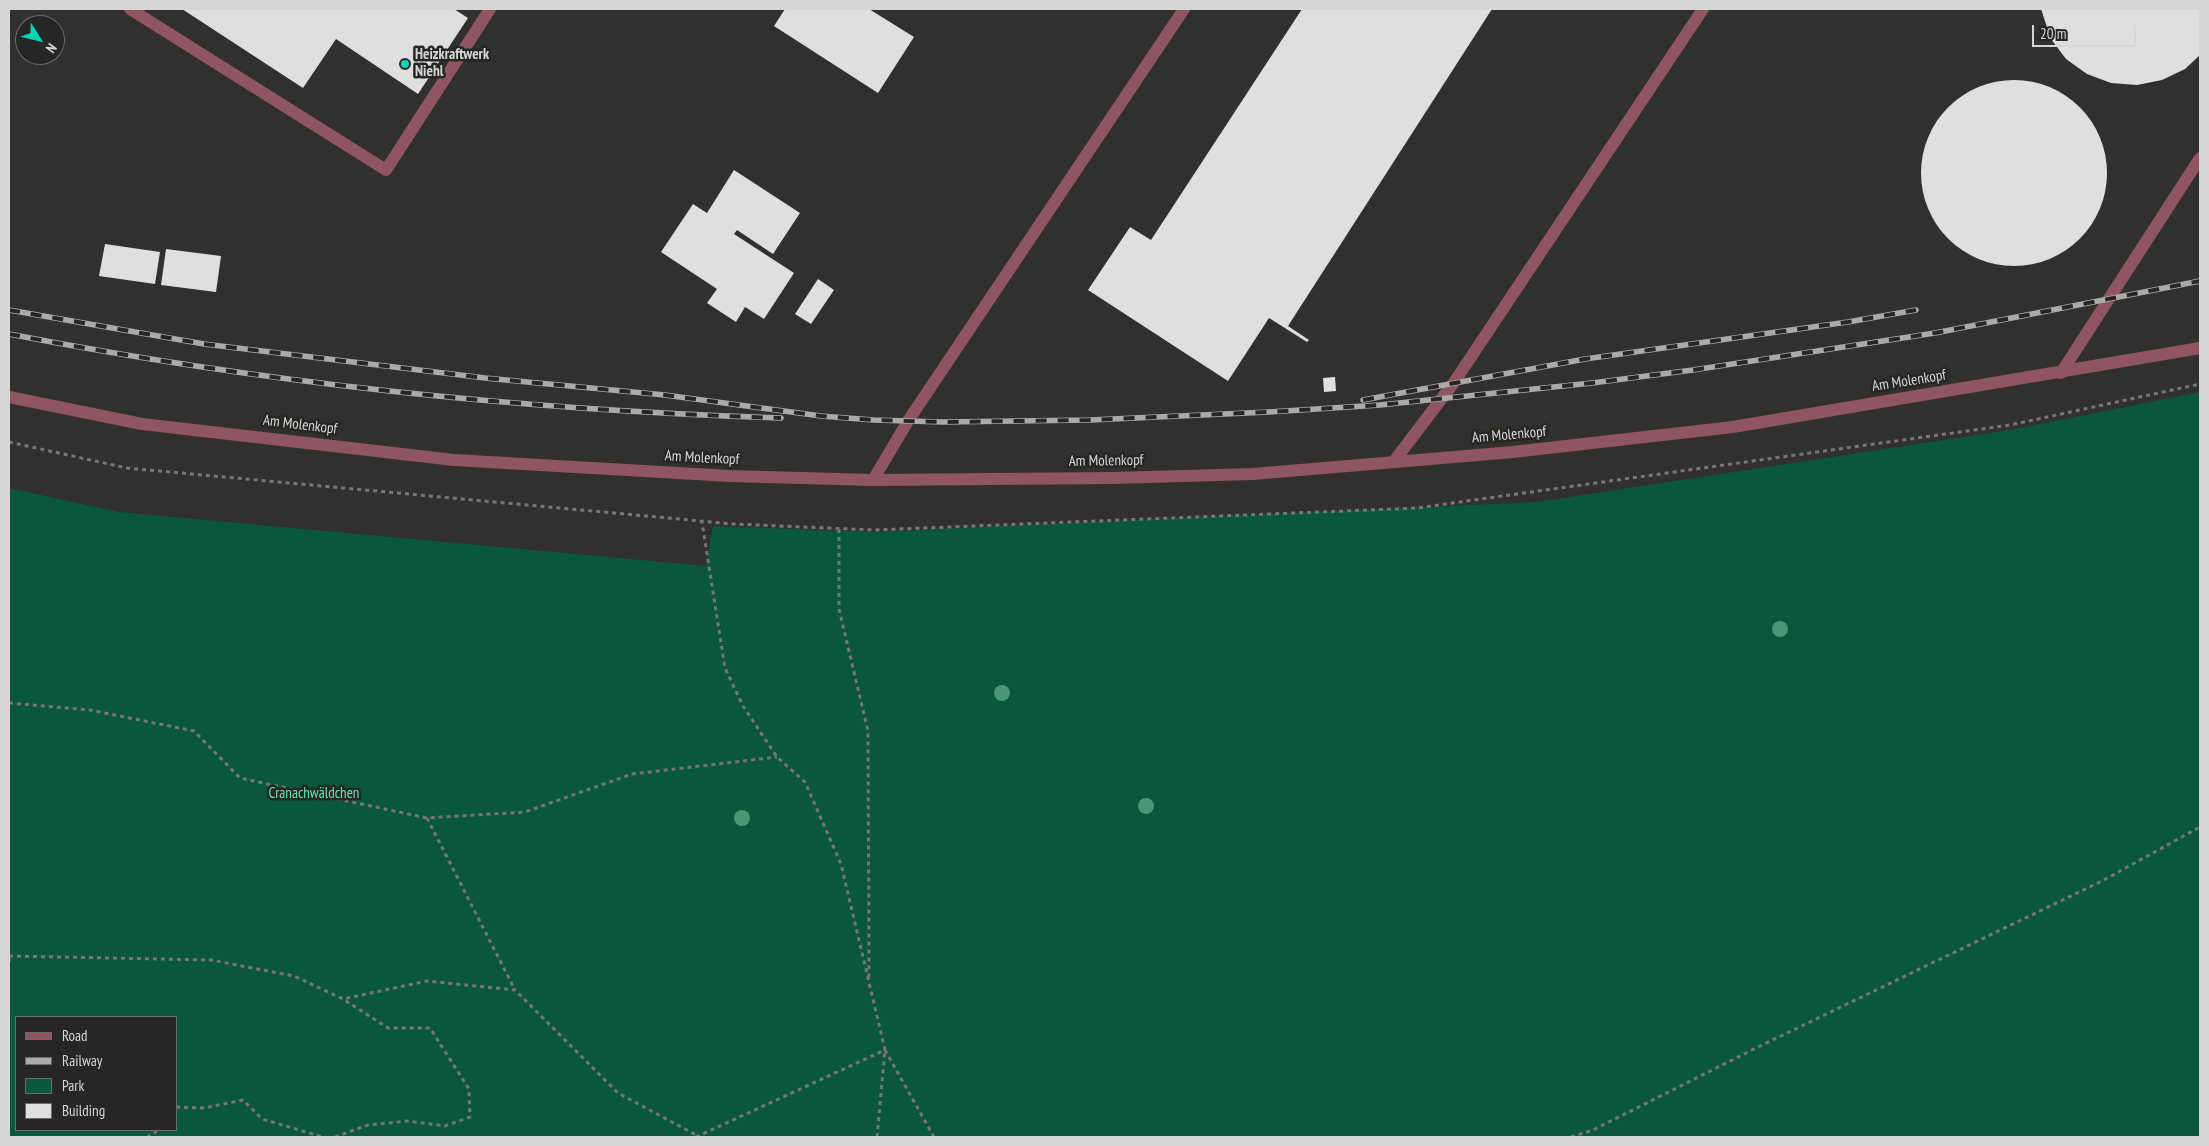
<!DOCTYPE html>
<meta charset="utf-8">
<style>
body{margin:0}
#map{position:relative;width:2209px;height:1146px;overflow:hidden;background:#31302e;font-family:"PT Sans Narrow",sans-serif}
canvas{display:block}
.frame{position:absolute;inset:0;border:10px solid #d7d6d5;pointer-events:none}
.legend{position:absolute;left:15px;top:1016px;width:162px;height:115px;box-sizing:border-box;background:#272624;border:1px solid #6d6c6b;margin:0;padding:6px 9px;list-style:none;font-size:15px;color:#d7d6d5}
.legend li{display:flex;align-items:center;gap:10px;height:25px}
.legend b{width:25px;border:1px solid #6d6c6b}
.north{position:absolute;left:15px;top:15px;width:50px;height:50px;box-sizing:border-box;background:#272624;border:1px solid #6d6c6b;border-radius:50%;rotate:126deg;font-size:14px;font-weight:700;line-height:20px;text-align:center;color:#d7d6d5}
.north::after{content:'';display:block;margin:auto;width:18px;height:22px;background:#04d5b6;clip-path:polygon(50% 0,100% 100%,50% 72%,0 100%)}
.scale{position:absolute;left:2032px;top:25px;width:104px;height:22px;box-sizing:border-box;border:2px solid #d7d6d5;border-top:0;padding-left:6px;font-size:15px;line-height:18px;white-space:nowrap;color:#d7d6d5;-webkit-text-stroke:4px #272624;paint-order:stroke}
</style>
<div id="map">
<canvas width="2209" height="1146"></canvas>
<div class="frame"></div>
<ul class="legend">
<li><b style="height:6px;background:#8f5564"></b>Road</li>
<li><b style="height:6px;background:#abaaa9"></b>Railway</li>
<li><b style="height:14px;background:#09583d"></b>Park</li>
<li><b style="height:14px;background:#dfdee1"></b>Building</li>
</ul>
<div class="north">N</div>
<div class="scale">20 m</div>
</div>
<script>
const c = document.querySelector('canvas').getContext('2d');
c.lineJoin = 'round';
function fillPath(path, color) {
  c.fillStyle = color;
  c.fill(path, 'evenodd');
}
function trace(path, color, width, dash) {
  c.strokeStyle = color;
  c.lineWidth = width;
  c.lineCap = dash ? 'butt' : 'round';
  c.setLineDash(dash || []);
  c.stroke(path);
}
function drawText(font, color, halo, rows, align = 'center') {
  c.font = font + ' "PT Sans Narrow",sans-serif';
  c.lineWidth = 5;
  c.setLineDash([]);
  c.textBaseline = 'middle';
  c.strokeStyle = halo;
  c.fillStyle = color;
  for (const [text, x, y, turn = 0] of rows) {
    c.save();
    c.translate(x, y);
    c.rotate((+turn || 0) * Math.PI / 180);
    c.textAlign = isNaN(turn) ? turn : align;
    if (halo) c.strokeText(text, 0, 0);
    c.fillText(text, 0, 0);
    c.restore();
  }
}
fillPath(new Path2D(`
 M2200,392V1137H9V488L119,512L706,566L713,526L874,532L1537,502L2010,430ZM16,1017H176V1130H16Z`), '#09583d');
fillPath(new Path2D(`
 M182,9H454L468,18L418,94L336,39L303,88Z
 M785,9H869L914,37L878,93L774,26Z
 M1302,9H1492L1288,326L1309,340L1307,342L1269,318L1228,381L1088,290L1130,227L1151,240Z
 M2041,9H2200V55L2185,69L2162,80L2137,85L2111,83L2087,74L2066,59L2051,39Z
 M1921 173a93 93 0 1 1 186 0a93 93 0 1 1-186 0Z
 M734,170L800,213L773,254L737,230L734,234L794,273L764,319L745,307L736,322L707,303L717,289L661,252L693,204L707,213Z
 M105,244L160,252L155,284L99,276Z
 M166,249L221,256L216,292L161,285Z
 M818,279L834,290L811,324L795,314Z
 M1335,377L1336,391L1324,392L1323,378Z`), '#dfdee1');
trace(new Path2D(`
 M9,442L127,468L733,524L875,530L1417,508L2010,425L2200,384
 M839,529V609L868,731L869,979
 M9,703L90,710L194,731L240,778L427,818L525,812L632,774L777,757
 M427,818L515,990
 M9,956L211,960L294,976L343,999L427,981L515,990L618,1093L698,1136
 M9,962L10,956
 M885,1050L934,1137
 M176,1107L204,1108L243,1100L262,1119L323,1137
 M147,1137L155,1133L156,1130
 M335,1137L368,1125L408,1121L445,1126L470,1117L469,1089L430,1028H388L343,999
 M696,1137L885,1050L841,864L805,782L777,757L743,706L725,668L702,522
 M877,1137L885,1050
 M1571,1137L1593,1130L1758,1047L2102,881L2200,827`), '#787776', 3, [4, 4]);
trace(new Path2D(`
 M130,9L386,170L490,9
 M2061,373L2200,158
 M1395,460L1455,381L1703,9
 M873,480L908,421L1184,9`), '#8f5564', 12);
trace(new Path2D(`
 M9,397L142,424L454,460L730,476L873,480L1113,478L1253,474L1513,452L1733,427L2200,348`), '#8f5564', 12);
const rail = new Path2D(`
 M9,310L204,344L485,378L665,395L821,416L873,420L943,422L1090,420L1269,412L1380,405L1592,383L1693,370L1935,333L2200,281
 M9,334C263,383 522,410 781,418
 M1363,400L1585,359L1848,322L1916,310`);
trace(rail, '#abaaa9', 5.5);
trace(rail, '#272624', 4, [11]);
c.fillStyle = '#4c9677';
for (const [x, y] of [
 [1780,629],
 [1002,693],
 [1146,806],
 [742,818]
]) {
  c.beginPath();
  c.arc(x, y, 8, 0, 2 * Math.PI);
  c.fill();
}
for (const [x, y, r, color] of [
 [405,64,5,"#04d5b6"]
]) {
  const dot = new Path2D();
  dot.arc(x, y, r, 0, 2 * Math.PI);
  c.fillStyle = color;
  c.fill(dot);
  trace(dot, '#272624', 2);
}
drawText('bold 15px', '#d7d6d5', '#272624', [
 ["Heizkraftwerk",415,55],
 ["Niehl",415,72]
], 'left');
drawText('15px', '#d7d6d5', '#272624', [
 ["Am Molenkopf",1909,381,-9],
 ["Am Molenkopf",300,425,7],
 ["Am Molenkopf",1509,435,-5],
 ["Am Molenkopf",702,458,3],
 ["Am Molenkopf",1106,461,-1]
]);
drawText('15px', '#63e9b2', '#272624', [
 ["Cranachwäldchen",314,794]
]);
</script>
